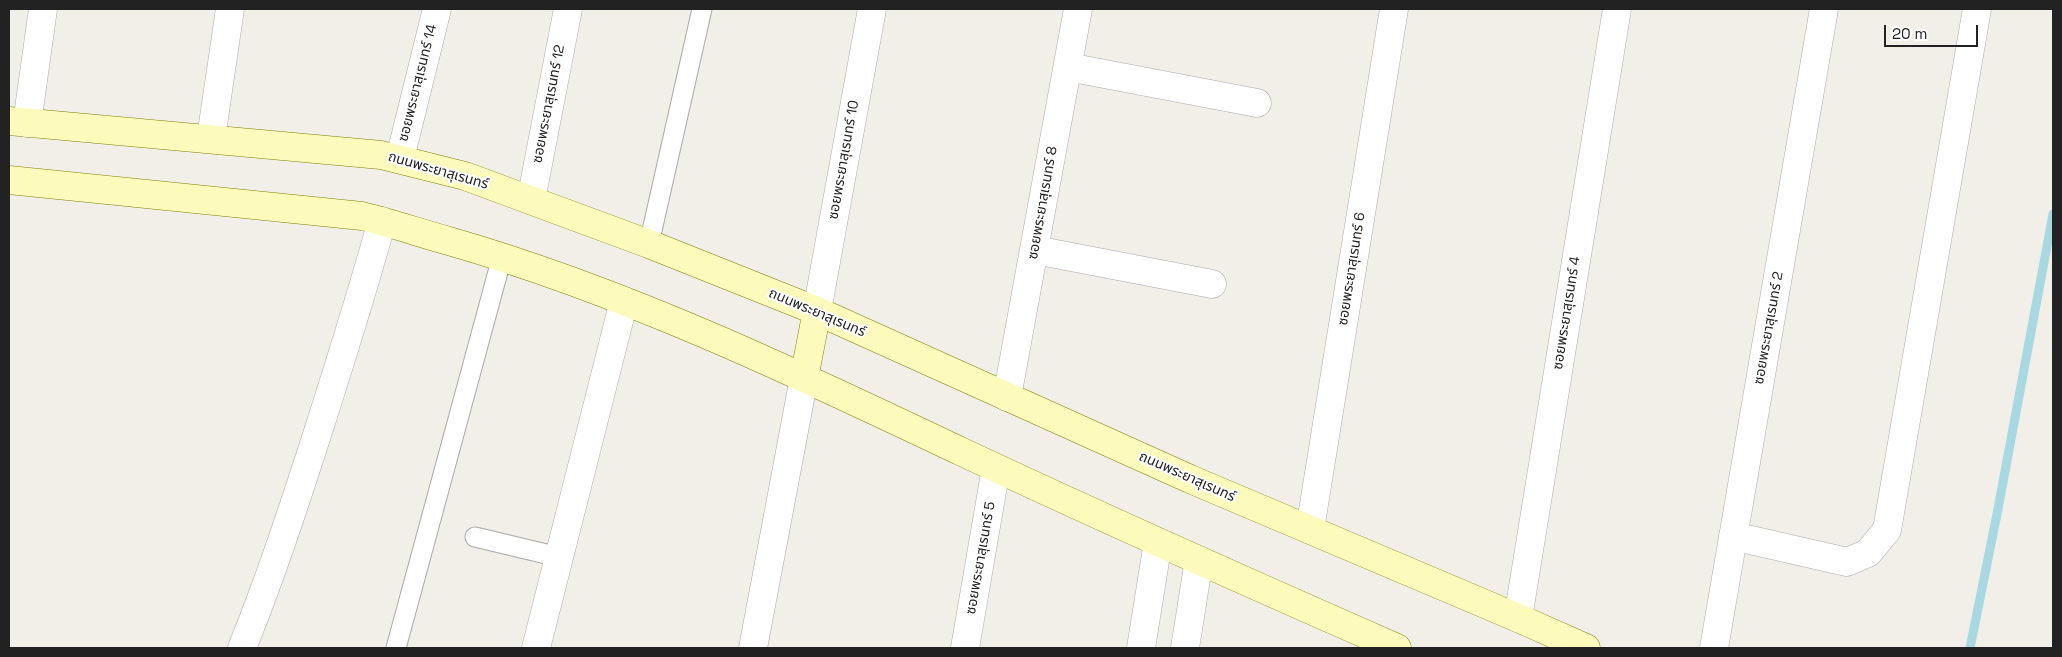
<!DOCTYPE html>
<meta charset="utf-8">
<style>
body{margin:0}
#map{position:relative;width:2062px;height:657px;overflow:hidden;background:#f2eee8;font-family:"Space Grotesk",sans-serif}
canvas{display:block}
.frame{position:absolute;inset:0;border:10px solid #222;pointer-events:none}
.scale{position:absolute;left:1884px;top:25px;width:94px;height:22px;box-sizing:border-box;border:2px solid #222;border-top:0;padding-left:6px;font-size:15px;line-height:18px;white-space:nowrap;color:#222;-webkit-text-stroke:4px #fff;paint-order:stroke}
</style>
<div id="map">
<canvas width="2062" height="657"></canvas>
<div class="frame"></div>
<div class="scale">20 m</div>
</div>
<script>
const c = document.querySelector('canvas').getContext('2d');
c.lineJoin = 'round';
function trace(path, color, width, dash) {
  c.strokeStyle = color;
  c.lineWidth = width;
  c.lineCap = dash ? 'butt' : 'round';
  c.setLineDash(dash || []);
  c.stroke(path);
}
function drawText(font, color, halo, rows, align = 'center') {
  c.font = font + ' "Space Grotesk","Noto Sans Thai",sans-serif';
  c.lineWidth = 4;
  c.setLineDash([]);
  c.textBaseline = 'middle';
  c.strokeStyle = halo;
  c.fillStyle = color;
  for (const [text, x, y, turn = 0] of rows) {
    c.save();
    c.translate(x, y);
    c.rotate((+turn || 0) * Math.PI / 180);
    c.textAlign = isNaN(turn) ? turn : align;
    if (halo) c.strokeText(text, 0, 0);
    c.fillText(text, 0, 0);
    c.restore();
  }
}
trace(new Path2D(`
 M1970,648L1998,509L2053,214`), '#a8d8e1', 9);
const lane = new Path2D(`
 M649,244L702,9
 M475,537L559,557
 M396,648L502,257`);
const street = new Path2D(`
 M1068,67L1257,103
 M27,123L43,9
 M211,138L230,9
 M400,158L437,9
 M531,200L568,9
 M1035,250L1212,284
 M817,311L872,9
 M1007,397L1078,9
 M1310,529L1394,9
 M1733,536L1847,562L1868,553L1887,530L1977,9
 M1518,618L1617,9
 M242,648C270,579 293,509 316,438C339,366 362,294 382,221
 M536,648L624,301
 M753,648L804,378
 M965,648L996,468
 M1141,648L1158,542
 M1185,648L1199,560
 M1714,648L1824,9`);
const secondary = new Path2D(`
 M9,121L381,155L465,176L649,244L817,311L1190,479L1518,618L1586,648
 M9,180L362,216C391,223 420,233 449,241C626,292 794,372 960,451C1105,519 1251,584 1397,648
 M804,378L817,311`);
trace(lane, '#a9a9a9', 21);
trace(street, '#a9a9a9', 29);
trace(secondary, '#7d8200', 29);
trace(lane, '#fff', 19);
trace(street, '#fff', 28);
trace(secondary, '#fcfbbc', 28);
drawText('14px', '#222', '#fff', [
 ["ซอยพระยาสุเรนทร์ 14",418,83,-76],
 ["ซอยพระยาสุเรนทร์ 12",549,104,-79],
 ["ซอยพระยาสุเรนทร์ 10",844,160,-80],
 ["ถนนพระยาสุเรนทร์",438,171,16],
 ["ซอยพระยาสุเรนทร์ 8",1043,203,-80],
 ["ซอยพระยาสุเรนทร์ 6",1352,269,-81],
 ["ถนนพระยาสุเรนทร์",817,313,23],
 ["ซอยพระยาสุเรนทร์ 4",1567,313,-81],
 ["ซอยพระยาสุเรนทร์ 2",1769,328,-80],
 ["ถนนพระยาสุเรนทร์",1187,477,24],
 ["ซอยพระยาสุเรนทร์ 5",981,558,-80]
]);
</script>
